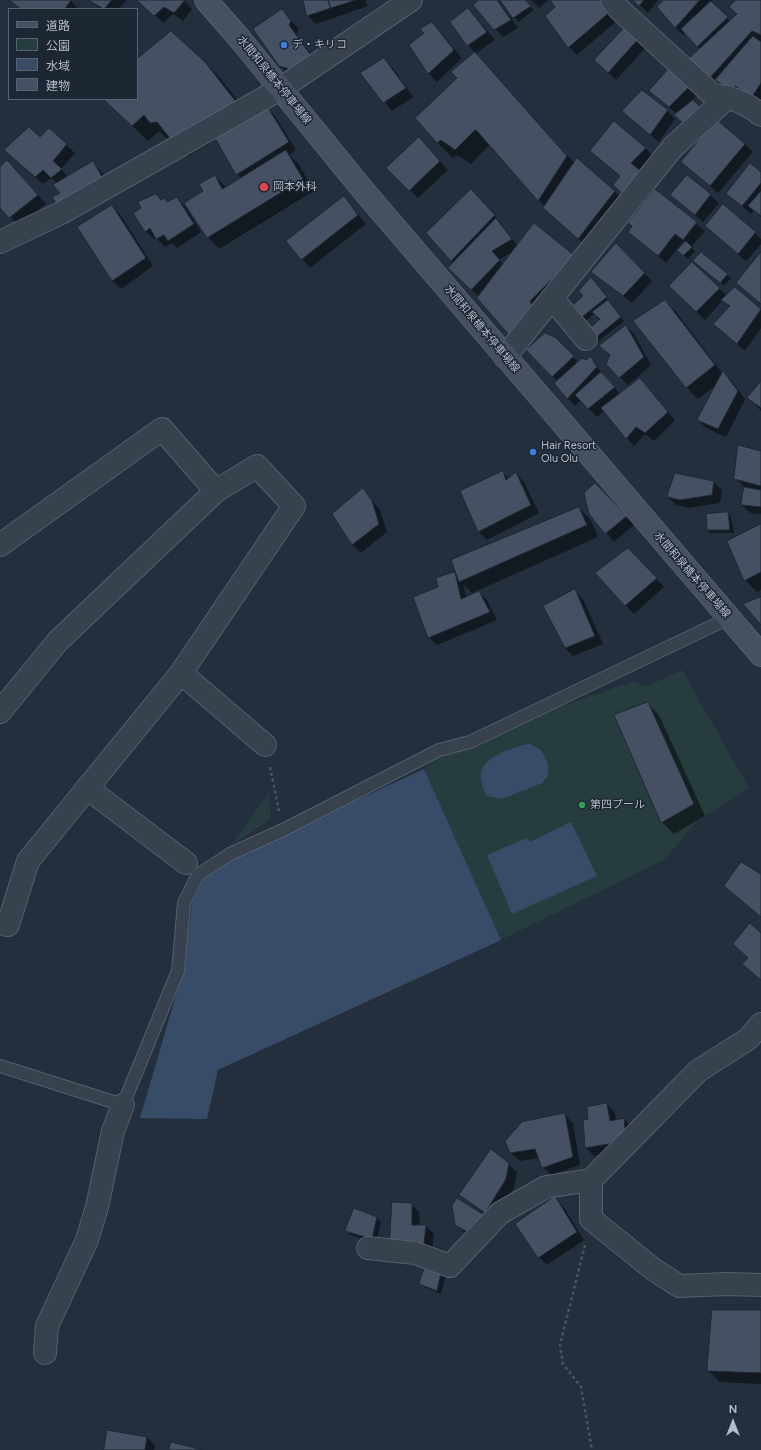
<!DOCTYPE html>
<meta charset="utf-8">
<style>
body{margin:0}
#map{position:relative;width:761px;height:1450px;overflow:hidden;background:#242f3e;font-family:Figtree,"Noto Sans JP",sans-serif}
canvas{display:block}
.legend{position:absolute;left:8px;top:8px;width:130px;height:92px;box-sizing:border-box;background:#1d2633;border:1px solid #59626f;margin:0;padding:5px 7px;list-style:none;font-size:12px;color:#b4bcc9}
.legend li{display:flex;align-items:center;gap:8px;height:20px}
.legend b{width:20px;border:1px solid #59626f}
.north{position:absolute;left:713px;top:1402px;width:40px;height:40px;-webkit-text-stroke:3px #1d2633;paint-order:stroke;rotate:0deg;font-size:11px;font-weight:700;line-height:16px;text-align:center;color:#b4bcc9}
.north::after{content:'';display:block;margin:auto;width:14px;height:18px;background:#b4bcc9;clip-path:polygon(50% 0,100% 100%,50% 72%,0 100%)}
</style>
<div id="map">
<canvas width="761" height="1450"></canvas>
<ul class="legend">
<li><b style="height:5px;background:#465061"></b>道路</li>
<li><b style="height:11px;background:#263c3f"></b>公園</li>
<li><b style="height:11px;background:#394c67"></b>水域</li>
<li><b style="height:11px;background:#455162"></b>建物</li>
</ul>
<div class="north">N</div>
</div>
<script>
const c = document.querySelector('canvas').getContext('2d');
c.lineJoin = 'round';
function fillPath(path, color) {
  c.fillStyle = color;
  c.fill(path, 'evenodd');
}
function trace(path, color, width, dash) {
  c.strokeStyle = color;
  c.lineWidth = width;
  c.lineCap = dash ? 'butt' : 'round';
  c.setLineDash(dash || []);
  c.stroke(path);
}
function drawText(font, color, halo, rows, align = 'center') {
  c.font = font + ' Figtree,"Noto Sans JP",sans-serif';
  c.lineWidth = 3;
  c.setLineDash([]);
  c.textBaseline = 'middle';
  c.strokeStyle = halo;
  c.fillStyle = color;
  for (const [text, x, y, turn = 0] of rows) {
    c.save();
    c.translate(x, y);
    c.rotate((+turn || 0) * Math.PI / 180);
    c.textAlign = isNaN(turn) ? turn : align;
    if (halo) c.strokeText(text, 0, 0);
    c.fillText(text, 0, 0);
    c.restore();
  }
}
fillPath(new Path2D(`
 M682,670L749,788L698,821L664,860L501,940L424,769L445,752L476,747L529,717L635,681L645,687Z
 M269,793L271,819L230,846Z`), '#263c3f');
fillPath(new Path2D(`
 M530,744L541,750L548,763V776L542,783L502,799L487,796C474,771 482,761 506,751C514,748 521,745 530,744Z
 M424,769L501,940L218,1070L207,1119L140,1118L184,968L192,903L205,877L247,851Z
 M571,822L597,876L512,914L487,855L527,838L530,842Z`), '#394c67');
fillPath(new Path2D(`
 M8,0H70L79,9H20Z
 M90,0H127L119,9H100Z
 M139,0H184L192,9L183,21L173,14L163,23Z
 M304,0H365L368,6L316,24L308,16Z
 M480,0H498L518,28L503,37L495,29Z
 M502,0H524L534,10L518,22Z
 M531,0H548L539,8Z
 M552,0H604L619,19L577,55L569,47L556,7Z
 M635,0H658L648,13Z
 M666,0H713L712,3L730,21L738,14L737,0H761V104L720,91L699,73L700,49L685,33L683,35L675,27Z
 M468,9L495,40L475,54L575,164L614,191L626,203L591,250L544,208L545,207L490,144L471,164L457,155L453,158L438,143L459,78L475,53L468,45Z
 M282,11L299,29L296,34L319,65L289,74L280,66Z
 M432,23L462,58L437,82L429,74L410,45L425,33Z
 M641,37L648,45L616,80L604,68Z
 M384,59L392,67L413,97L392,111L362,73Z
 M137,60L204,62L220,78L251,117L267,107L275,116L296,150L289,155L298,163L314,191L219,249L208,237L204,191L215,176L226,187L241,179L217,139L188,156L170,137L166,138L159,131L148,141L105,99H137Z
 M670,68L698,94L688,106L677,114L650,91Z
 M623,111H667L675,119L659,142Z
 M49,129L75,153L61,169L68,177L93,163L101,171L112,191L61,193L57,183L51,178L43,184L14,158Z
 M745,144L753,152L718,193L682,162Z
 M427,147L448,170L418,198L388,168Z
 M645,148L653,156L638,171L621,177L600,159Z
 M0,168L15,170L46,204L18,225L0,206Z
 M761,174V217L754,210L751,214L727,193Z
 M687,176L719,203L703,222L672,195Z
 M655,190L705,231L691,247L695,251L688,259L677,249L666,263L629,232ZM684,241L686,242L679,249L678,248Z
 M176,198L185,206L201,232L177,248L172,243L165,247L156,238L154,239L146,231L161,201L165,199L168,202Z
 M344,198L366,224L310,268L287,242Z
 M479,198L502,224L501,225L518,246L575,257L541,314L479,297L450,268L454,263L428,233ZM514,251L504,265L499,260Z
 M112,206L120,214L153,266L121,289L113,281L78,228Z
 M706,226L755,233L761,239V244L746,261Z
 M616,245L652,281L632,303L593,272Z
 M761,253V304L737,283Z
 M698,265L727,275L731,278L724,286Z
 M594,282L624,321L599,341L595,338L601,320L595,313L586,321L574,305L584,296Z
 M719,288L727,296L761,310V328L745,351L714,324L730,307L723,300L705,320L678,294Z
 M665,301L677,313L722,373L731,380L745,399L726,437L706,428L698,420L716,385L698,399L686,387Z
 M626,326L634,334L651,365L628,385L607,364L610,356L601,346Z
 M554,338L578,362L590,359L620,394L647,388L675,420L654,441L645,434L634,446L604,411L597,417L581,400L575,406L567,398L557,381L528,351Z
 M761,383V411L749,398Z
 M739,447L761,452V514L750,513L742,505L745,487L735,479Z
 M503,472L509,479L516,474L524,482L539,513L487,540L479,532L462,491Z
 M713,482L722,490L720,503L689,508L676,505L668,497Z
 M595,485L634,525L614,542L590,513Z
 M363,490L380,510L387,532L361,553L353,545L333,514Z
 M579,508L591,520L598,537L472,593L464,585L466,598L479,592L487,600L497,620L437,645L429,637L439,588L455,573L458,576Z
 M728,513L731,517L734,533H711L708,530Z
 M761,525V590L757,592L745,580Z
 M628,550L664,587L634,614L597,573Z
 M575,591L583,599L603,644L573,656L565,648Z
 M647,703L659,715L705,816L674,834L662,822Z
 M761,875V917L725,886Z
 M607,1104L615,1113L616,1121L624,1119L632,1127L633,1149L594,1156L586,1148L584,1121H589Z
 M565,1115L573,1123L580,1165L551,1175L543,1167L539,1158L520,1161L511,1153Z
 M492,1151L517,1172L514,1188L494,1220L478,1240L465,1233L456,1225L484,1214L460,1195Z
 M555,1198L563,1206L584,1240L547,1265L539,1257Z
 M411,1204L419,1212L420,1226H426L434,1234L432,1251L399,1248Z
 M355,1210L377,1218L381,1222L376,1242L350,1235L347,1231Z
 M427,1264L446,1273L441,1294L424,1287L421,1283Z
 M761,1311V1384L720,1382L708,1370Z
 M147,1437L155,1446L154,1450H106Z`), '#0007');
const building = new Path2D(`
 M9,0H71L65,9H21Z
 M89,0H112L104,9Z
 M137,0H185L174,13L164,7L154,16Z
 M303,0H328L331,8L307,16Z
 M328,0H356L331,8Z
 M479,0H497L511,20L494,30L473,5Z
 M500,0H525L531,6L513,18Z
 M550,0H603L612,10L568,48L545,16L555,7Z
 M633,0H644L639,6Z
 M664,0H700L675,28L657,7Z
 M736,0H761V35L752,31L708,80L686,61L737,14L729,7Z
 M711,1L728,17L697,47L681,29Z
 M468,8L487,32L467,46L450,22Z
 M282,9L291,21L289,25L312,57L293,70L279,66L253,29Z
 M432,22L454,50L428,74L409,45L424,33L420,29Z
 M628,24L641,36L608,73L594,60Z
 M171,31L205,62L237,103L172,141L157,122L150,123L144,115L132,126L103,99H137V59Z
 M753,36L761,42V83L752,97L735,86L732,92L715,80Z
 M475,52L567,156L538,201L477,131L475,130L455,150L441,140L437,143L415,118L457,78L451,72Z
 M384,58L406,88L383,103L360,73Z
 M670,67L691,85L669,107L649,91Z
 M642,90L668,110L650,135L622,111Z
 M693,100L705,111L688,128L674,115Z
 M267,106L289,142L236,175L215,138Z
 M716,119L745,144L710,186L681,162Z
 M614,121L646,148L631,163L644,174L625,196L613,185L620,176L590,151Z
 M29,127L40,137L49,128L67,144L53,161L62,169L51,178L43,170L35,177L4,150Z
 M419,137L440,161L409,191L386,168Z
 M286,150L303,179L207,238L184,203L203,191L199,184L215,175L222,189Z
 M577,158L615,191L578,239L543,208Z
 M7,160L38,195L9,218L0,208V167Z
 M93,161L105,182L58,206L52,197L60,193L53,185Z
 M750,163L761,172V183L742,206L726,194Z
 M687,175L711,194L695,215L670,195Z
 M471,189L495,215L451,261L426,233Z
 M655,189L697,222L683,240L675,234L658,256L628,232L632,226L628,223Z
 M761,191V216L748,206Z
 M156,194L161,200L165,198L167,202L177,197L194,224L168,241L164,235L156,239L150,228L145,232L133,213L141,208L138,202Z
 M344,196L358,215L301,260L286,241Z
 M723,204L756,232L738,254L705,226Z
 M112,205L146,258L112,281L77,227Z
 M496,218L512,239L492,251L500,260L471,290L448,268Z
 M534,223L575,256L530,301L534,309L510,336L477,298Z
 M686,241L692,247L683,256L677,250Z
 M616,243L645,273L623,296L591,272Z
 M701,252L728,274L720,283L693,261Z
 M761,252V304L736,283Z
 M692,262L720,288L696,312L669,286Z
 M591,277L607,297L582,317L573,305L583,296L579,291Z
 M735,287L761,309L737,344L713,324L730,306L721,300Z
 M608,300L621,317L595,338L588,330L600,319L592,312Z
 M665,300L715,365L686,388L633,321Z
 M626,325L644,357L619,378L606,364L610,355L599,346Z
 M545,333L555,337L574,356L552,377L526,350Z
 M591,357L597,367L567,399L554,383L582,358L585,360Z
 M723,371L738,391L718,429L697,420Z
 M601,372L615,387L588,409L575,395Z
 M640,378L668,412L645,433L636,427L626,439L601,408Z
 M761,381V408L747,398Z
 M738,445L761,451V486L734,479Z
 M503,471L506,480L516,472L531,505L478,532L460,491Z
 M675,473L714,481L712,495L680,500L667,497Z
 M595,483L627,516L605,534L589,514L584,493Z
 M744,487L761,490V507L741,505Z
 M363,488L372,501L379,524L352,545L332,514Z
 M579,507L587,525L459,582L451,560Z
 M728,512L730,530H707L706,514Z
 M761,524V572L744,581L727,541Z
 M628,548L657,578L625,606L595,573Z
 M455,572L461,599L479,591L490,612L428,638L413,597L438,587L436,578Z
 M575,589L595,636L565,648L543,606Z
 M761,597V625L743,604Z
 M648,702L694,804L661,823L614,715Z
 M741,862L761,874V917L724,886Z
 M750,923L761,933V980L742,964L748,958L733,944Z
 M607,1103L610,1121L624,1118L626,1141L585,1148L583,1119L588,1120L587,1107Z
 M565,1113L573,1157L542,1168L535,1149L510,1153L505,1141L522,1122Z
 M491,1149L509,1163L506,1179L485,1213L459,1195Z
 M555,1196L577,1232L538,1258L515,1224Z
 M457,1198L487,1217L469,1233L455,1225L452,1206Z
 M392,1202L412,1203V1225H426L424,1244L390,1240Z
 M354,1208L377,1217L372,1239L345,1231Z
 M426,1263L442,1268L437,1291L419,1284Z
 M712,1310H761V1373L707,1371Z
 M107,1430L147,1437L145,1450H104Z
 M171,1442L203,1450H169Z`);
fillPath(building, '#455162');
trace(building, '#1f2835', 1);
const service = new Path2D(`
 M0,1066L123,1105L178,971L184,903L198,875L230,854L283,830L439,750L470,742L729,618`);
const minor = new Path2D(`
 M612,0L620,10L713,95C731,97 747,103 761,115
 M0,242L61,213L280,89L411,0
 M552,298L586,339
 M505,357L673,147L728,97
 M0,545L162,429L216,491L257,466L294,506L181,673L28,861L8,925L0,923
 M181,673L265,745
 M0,712L58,641L216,491
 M87,788L186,863
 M761,1024L748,1039L698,1071L591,1180V1219L653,1269L679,1286L727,1284L761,1285
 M368,1248L415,1253L450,1266L500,1213L546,1187L591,1180
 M45,1353L47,1326L87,1240L97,1207L113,1131L123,1105`);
const secondary = new Path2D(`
 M206,0L240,39L363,190L761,655`);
trace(service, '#565f6c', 14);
trace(minor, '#565f6c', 24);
trace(secondary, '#565f6c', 24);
trace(new Path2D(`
 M270,767L279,811
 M585,1245L560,1345L563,1364L581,1387L592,1450`), '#44595c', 2.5, [3, 3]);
trace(service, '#38414e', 12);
trace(minor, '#38414e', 22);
trace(secondary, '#465061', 22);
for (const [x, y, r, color] of [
 [284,45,4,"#3f7fe0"],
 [264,187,5,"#e0444e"],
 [533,452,4,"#3f7fe0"],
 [582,805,4,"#2e9e5b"]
]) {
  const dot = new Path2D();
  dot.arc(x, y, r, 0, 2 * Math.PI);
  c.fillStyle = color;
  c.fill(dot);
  trace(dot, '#1d2633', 1.5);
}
drawText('11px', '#b4bcc9', '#1d2633', [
 ["デ・キリコ",292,45],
 ["岡本外科",273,187],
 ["Hair Resort",541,446],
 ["Olu Olu",541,459],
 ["第四プール",590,805]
], 'left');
drawText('11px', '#b4bcc9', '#1d2633', [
 ["水間和泉橋本停車場線",274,80,51],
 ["水間和泉橋本停車場線",482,329,50],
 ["水間和泉橋本停車場線",692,575,49]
]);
</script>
